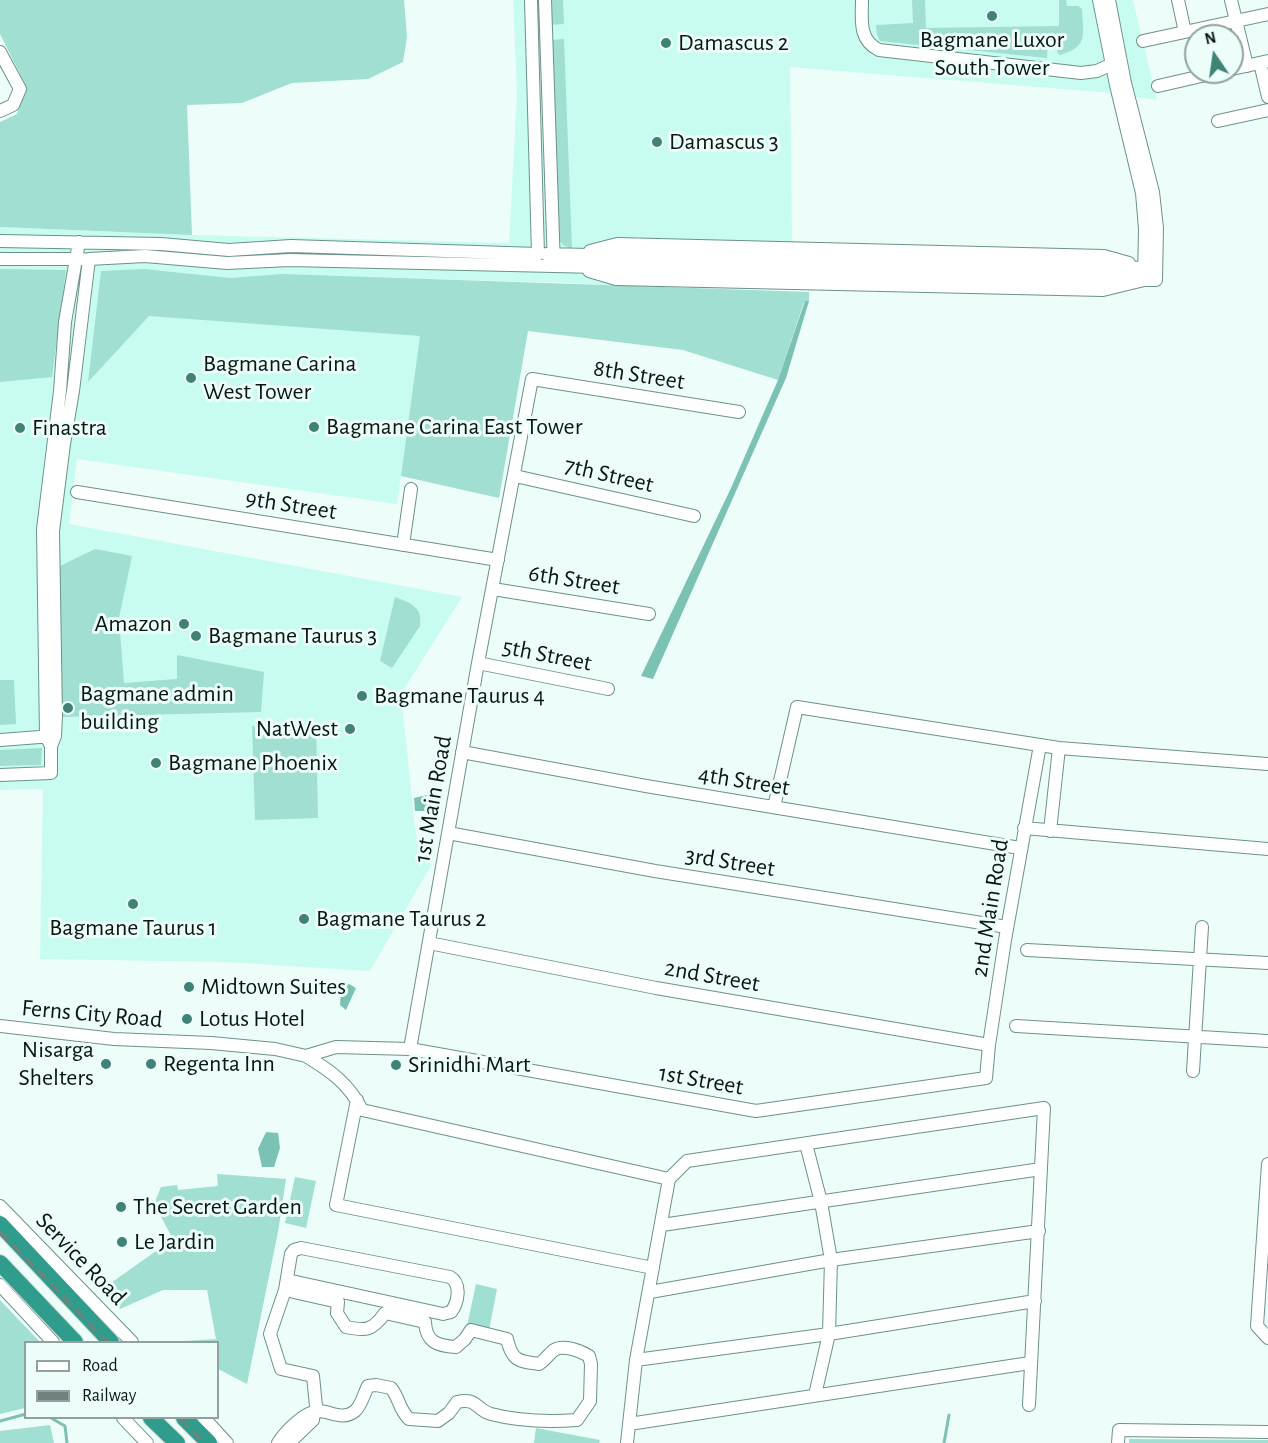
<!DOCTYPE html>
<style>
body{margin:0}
#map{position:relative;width:1268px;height:1443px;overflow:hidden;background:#edfdf9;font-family:"Alegreya Sans",sans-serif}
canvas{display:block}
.legend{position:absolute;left:24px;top:1341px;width:195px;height:78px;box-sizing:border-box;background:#edfdf9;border:2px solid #91a19d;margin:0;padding:8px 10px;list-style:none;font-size:18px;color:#071714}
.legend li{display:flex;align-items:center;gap:12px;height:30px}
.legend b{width:30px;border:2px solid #91a19d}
.north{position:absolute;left:1184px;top:24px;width:60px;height:60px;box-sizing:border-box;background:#edfdf9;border:2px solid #91a19d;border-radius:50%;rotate:347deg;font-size:16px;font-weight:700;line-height:24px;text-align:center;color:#071714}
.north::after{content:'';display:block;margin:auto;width:21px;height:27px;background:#3f8376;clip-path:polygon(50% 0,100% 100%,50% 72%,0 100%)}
</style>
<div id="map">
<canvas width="1268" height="1443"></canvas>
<ul class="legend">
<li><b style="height:8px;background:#fff"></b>Road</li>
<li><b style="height:8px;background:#71817e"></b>Railway</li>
</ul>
<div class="north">N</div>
</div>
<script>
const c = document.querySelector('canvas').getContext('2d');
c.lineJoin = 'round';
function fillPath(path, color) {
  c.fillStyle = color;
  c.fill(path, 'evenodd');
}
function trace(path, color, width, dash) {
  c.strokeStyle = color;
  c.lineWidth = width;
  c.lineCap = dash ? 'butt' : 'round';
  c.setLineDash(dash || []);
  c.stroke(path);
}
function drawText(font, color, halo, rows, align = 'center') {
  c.font = font + ' "Alegreya Sans",sans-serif';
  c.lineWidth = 6;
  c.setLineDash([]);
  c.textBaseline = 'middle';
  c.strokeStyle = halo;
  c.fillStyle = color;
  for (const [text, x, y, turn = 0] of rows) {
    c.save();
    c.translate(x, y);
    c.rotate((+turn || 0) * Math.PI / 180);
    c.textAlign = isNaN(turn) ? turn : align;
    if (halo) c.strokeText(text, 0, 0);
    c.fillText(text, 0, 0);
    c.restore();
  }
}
fillPath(new Path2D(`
 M513,0H1133L1157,100L1111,93L790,67L792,242L620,238V287L577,283L429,279L397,504L77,459L69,524L462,597L401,694L415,828L417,838L432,864L370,971L226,962L40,959L43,789L0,790V227L192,235L509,243L517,94Z`), '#c8fcf1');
fillPath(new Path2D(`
 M0,0H404L407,37L403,62L368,79L292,83L242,103L187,105L192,235L0,227V122L17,114L25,84L0,34Z
 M551,0H563L564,24L551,25Z
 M912,0H925L926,28L1059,26V0H1066L1067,6H1078L1082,9C1083,35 1089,46 1060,55L1057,52V37H1048L1047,58L880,41L877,35L876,25L913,23Z
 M564,39L572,249L563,245L557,237L552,40Z
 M0,269L66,270L52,377L0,382Z
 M144,269L230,278L282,274L809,292V301L804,302L778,380L683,350L528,331L499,498L401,476L420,336L149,316L88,382L101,271Z
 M95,549L132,556L119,618L124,683L177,679V655L264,672L261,712L61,717L60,566Z
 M395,597C411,603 423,607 420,626L392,668L380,661Z
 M0,680H14L16,724L0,725Z
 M316,724L318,818L255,820L252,726Z
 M42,748L41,765L0,766V750Z
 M217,1174L286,1179L278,1232L247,1384L218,1369V1342H169L216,1339L207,1290H163L120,1309L101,1290L173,1239L154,1204L161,1187L177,1185L178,1190L218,1186Z
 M295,1177L316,1181L306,1228L285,1223Z
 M476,1284L497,1289L489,1330L467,1326Z
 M0,1300L40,1342H26L25,1408L0,1414Z
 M50,1425L54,1443H0V1431Z
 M536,1428L600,1440L599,1443H534Z
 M1129,1439L1268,1440V1443H1129Z`), '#a0dfd2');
fillPath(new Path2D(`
 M805,301H809L786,378L653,679L641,676L731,488L778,380Z
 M437,793L442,806L429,811H415L414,798Z
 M349,984L356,988L346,1010L340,1005L341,989L345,985Z
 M266,1132L278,1133L280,1148L274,1167H262L258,1149Z`), '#7cc2b4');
trace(new Path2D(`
 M51,1418L65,1426L67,1443
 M0,1421L26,1414
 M944,1443L949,1415`), '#7cc2b4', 3);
const minor = new Path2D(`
 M862,0C862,19 858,40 879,50L1081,73L1097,71L1112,64
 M1178,0L1185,32
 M1231,0L1247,66
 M1143,41L1268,14
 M0,52L20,89L13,105L0,111
 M1260,63L1268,97
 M1232,69L1268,61
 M1158,86L1219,72
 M1218,121L1268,110
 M0,241L161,244L229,250L291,246L538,254L531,0
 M590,251L617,244L1104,256L1129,263
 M546,254L1153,268
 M0,259H83
 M554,266L1156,280L1157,228L1153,192L1125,83L1109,0
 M589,271L616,279L1103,290L1144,280L1145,229L1142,193L1116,85L1099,0
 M515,476L694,516
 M77,492L498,560
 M403,545L411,489
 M493,589L649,614
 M478,663L608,689
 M0,740L53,736
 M51,746L46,736L43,529L60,391L65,322L79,242
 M462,752L646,786L1020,848
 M0,775L51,773V746L55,736L56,716L53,531L64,444L73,391L89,259L145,256L227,263L290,260L554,266L545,0
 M774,807L797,707L1059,748L1268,764
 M1024,828L1268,849
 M1050,831L1059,748
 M448,833L655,871L1007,927
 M429,943L656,988L989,1045
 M1027,950L1268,963
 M0,1026L114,1039L211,1043L275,1049L306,1056L336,1047L410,1049L756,1111L986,1078L989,1045L1005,940L1040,745
 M1016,1026L1268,1041
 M410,1049L478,663L532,379L739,412
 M306,1056C331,1071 349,1084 362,1110L669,1179
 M1193,1071L1202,927
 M357,1100L336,1205L653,1268
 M806,1144L821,1202L831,1260L829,1334L815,1395
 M1268,1164L1257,1326L1268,1338
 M0,1206L132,1342
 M662,1225L1041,1169
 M287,1280L443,1314L451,1312C458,1303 462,1284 450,1277L301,1248L294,1250L291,1254L285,1290L270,1334L281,1369L313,1376L316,1406L318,1411
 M0,1285L53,1342
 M650,1292L831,1260L1039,1231
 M636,1360L829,1334L1035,1301
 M123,1418L147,1443
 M204,1418L227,1443
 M629,1424L1030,1363
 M278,1443C285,1432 304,1412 318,1411C330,1411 343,1421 355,1411C361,1406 364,1394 368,1386L376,1385L391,1388C400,1399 398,1408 409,1419L438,1421L449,1413L457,1402C477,1397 476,1410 491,1414C518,1421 549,1422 577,1420L590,1401L591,1364L589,1356C581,1351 563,1344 554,1350C549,1354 545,1360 539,1364C518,1361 512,1361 507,1339L471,1330L465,1339L456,1347C437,1346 426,1342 425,1322L385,1313C372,1331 366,1331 346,1327L337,1313L338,1302L285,1290
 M289,1443L313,1420L314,1412
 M627,1443L636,1360L669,1179L687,1161L1044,1108L1029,1405
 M1118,1443L1119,1430L1268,1432`);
const highway = new Path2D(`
 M0,1224L111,1342
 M0,1263L75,1342
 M151,1418L177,1443
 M184,1418L209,1443`);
trace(minor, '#6b928a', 14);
trace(highway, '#d7dad9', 18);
trace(minor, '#fff', 12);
trace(highway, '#309d8c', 16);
trace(new Path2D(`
 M0,1232L107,1342
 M180,1418L205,1443`), '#71817e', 3, [12, 6]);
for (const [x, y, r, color] of [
 [992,16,6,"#3f8376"],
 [666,43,6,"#3f8376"],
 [657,142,6,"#3f8376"],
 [191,378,6,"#3f8376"],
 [314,427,6,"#3f8376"],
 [20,428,6,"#3f8376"],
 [184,624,6,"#3f8376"],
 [196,636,6,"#3f8376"],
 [362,696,6,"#3f8376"],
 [68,708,6,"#3f8376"],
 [350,729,6,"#3f8376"],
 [156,763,6,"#3f8376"],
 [133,904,6,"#3f8376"],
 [304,919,6,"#3f8376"],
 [189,987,6,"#3f8376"],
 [187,1019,6,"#3f8376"],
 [106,1064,6,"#3f8376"],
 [151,1064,6,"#3f8376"],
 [396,1065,6,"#3f8376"],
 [121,1207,6,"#3f8376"],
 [122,1242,6,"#3f8376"]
]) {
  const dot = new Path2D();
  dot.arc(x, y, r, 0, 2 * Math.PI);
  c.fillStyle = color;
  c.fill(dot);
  trace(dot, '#edfdf9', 2);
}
drawText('24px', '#071714', '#edfdf9', [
 ["Bagmane Luxor",992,40,"center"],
 ["South Tower",992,68,"center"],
 ["Damascus 2",678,43],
 ["Damascus 3",669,142],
 ["Bagmane Carina",203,364],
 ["West Tower",203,392],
 ["Bagmane Carina East Tower",326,427],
 ["Finastra",32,428],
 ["Amazon",172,624,"right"],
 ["Bagmane Taurus 3",208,636],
 ["Bagmane admin",80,694],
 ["building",80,722],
 ["Bagmane Taurus 4",374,696],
 ["NatWest",338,729,"right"],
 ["Bagmane Phoenix",168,763],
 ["Bagmane Taurus 2",316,919],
 ["Bagmane Taurus 1",133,928,"center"],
 ["Midtown Suites",201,987],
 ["Lotus Hotel",199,1019],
 ["Nisarga",94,1050,"right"],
 ["Shelters",94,1078,"right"],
 ["Regenta Inn",163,1064],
 ["Srinidhi Mart",408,1065],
 ["The Secret Garden",133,1207],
 ["Le Jardin",134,1242]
], 'left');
drawText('24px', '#071714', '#edfdf9', [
 ["8th Street",639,375,9],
 ["7th Street",609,475,13],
 ["9th Street",291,505,9],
 ["6th Street",574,580,9],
 ["5th Street",547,655,11],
 ["4th Street",744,781,9],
 ["1st Main Road",433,799,-80],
 ["3rd Street",730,862,9],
 ["2nd Main Road",990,908,-81],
 ["2nd Street",712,976,10],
 ["Ferns City Road",92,1014,5],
 ["1st Street",701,1080,10],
 ["Service Road",81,1259,46]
]);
</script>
